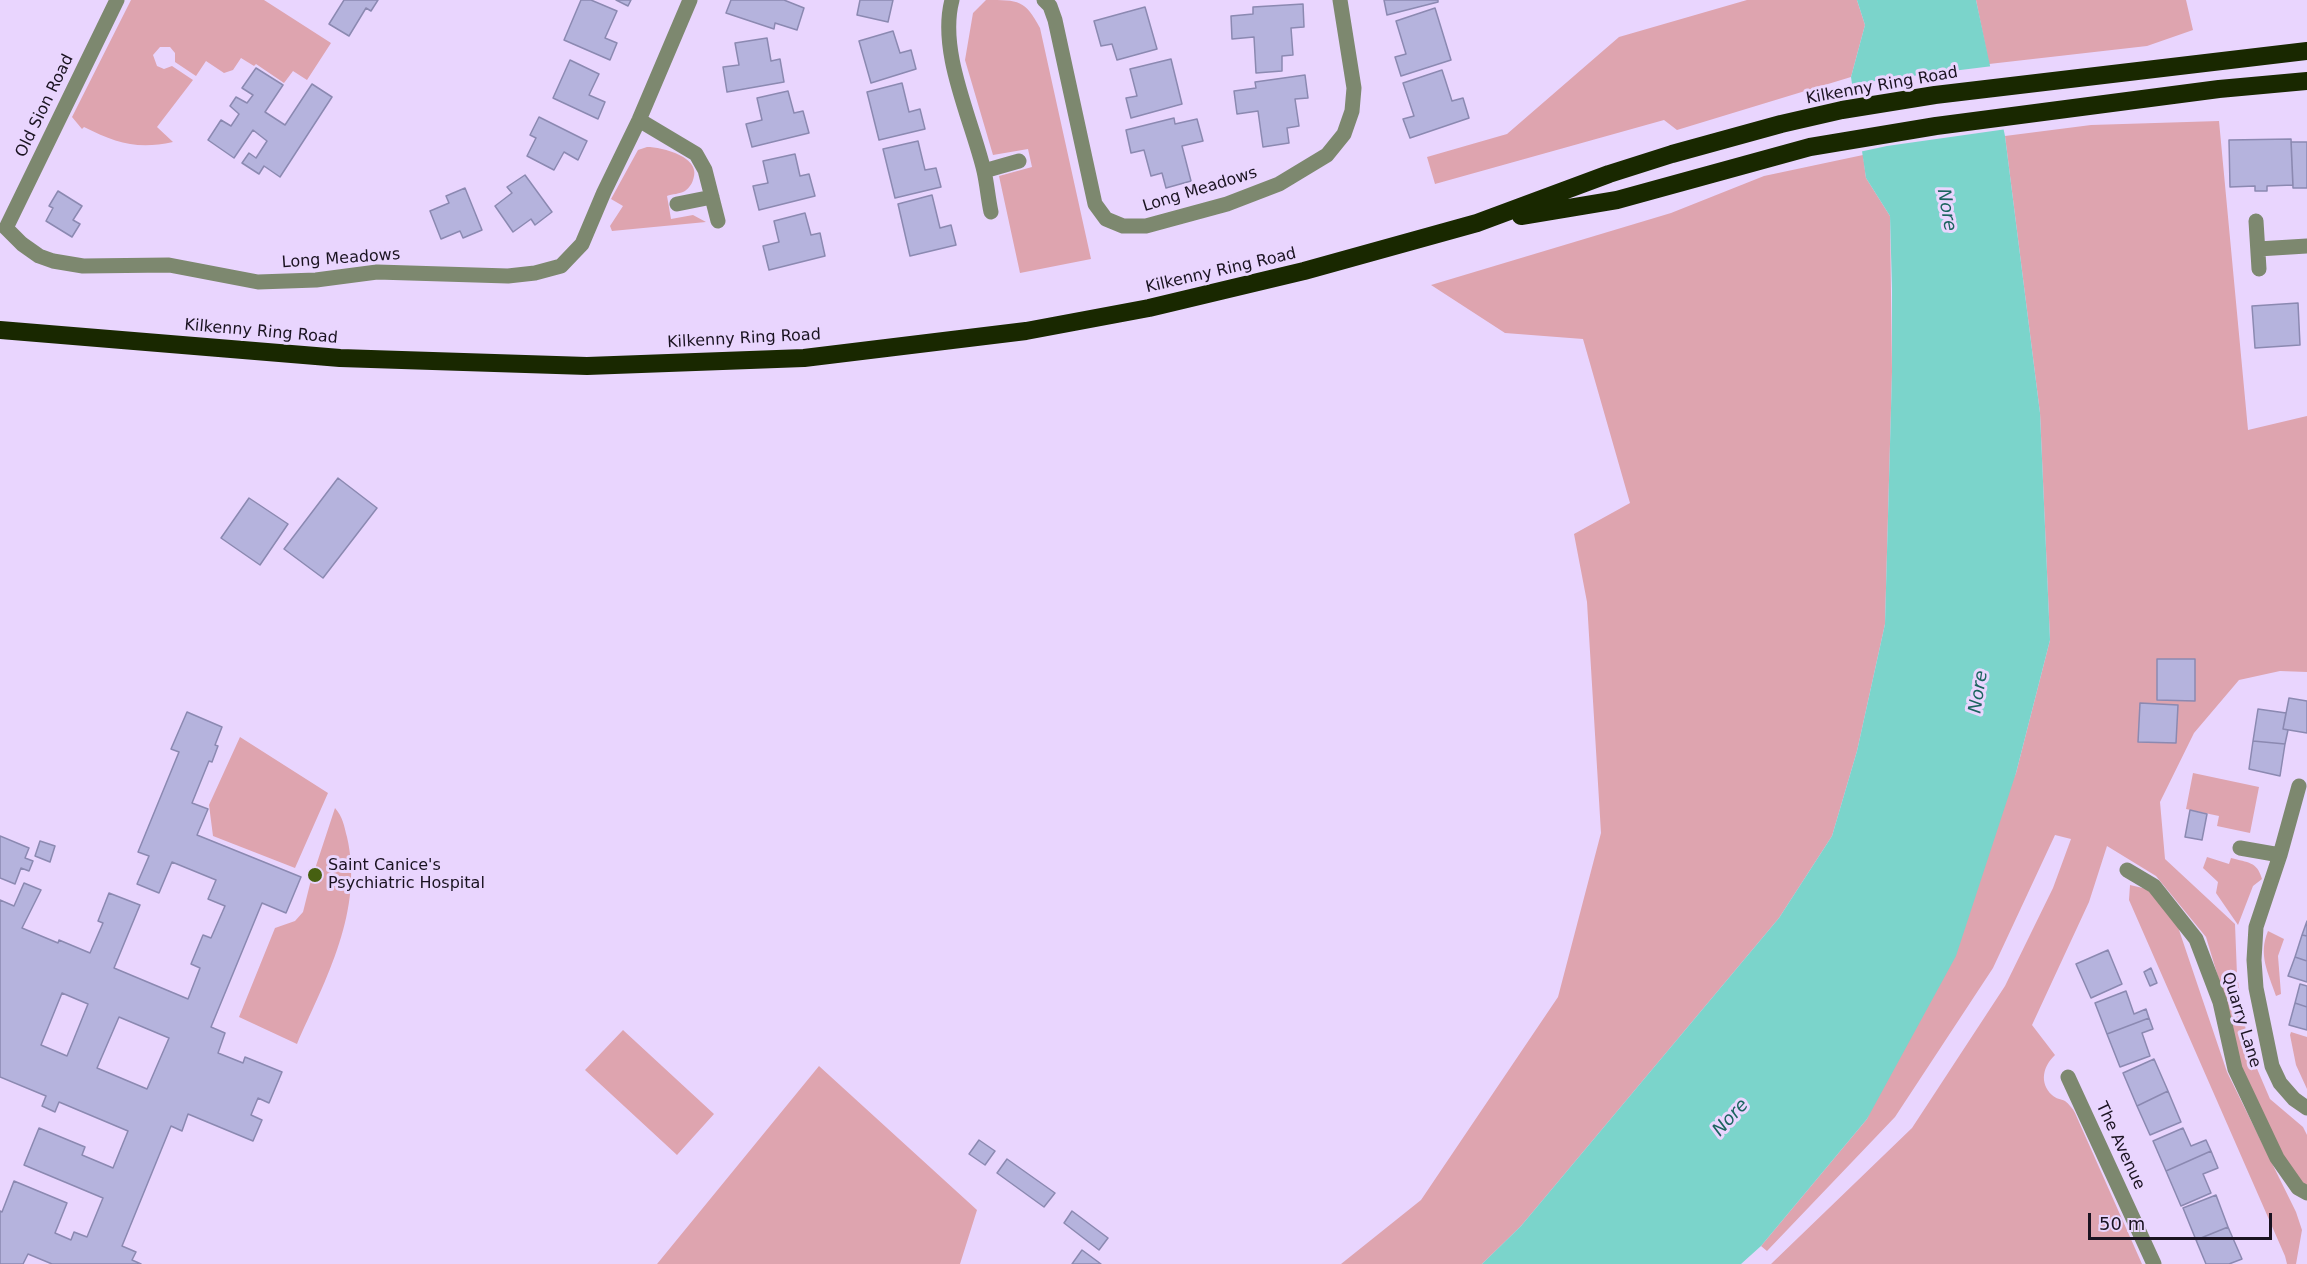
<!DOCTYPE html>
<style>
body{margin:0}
#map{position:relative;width:2307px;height:1264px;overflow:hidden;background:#e9d5fe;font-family:"DejaVu Sans",sans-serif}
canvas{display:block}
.scale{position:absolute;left:2088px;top:1213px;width:184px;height:27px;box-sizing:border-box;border:3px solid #1a1321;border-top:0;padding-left:8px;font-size:18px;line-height:21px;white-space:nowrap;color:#1a1321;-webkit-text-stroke:4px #e9d5fe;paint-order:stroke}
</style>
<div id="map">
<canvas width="2307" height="1264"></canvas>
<div class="scale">50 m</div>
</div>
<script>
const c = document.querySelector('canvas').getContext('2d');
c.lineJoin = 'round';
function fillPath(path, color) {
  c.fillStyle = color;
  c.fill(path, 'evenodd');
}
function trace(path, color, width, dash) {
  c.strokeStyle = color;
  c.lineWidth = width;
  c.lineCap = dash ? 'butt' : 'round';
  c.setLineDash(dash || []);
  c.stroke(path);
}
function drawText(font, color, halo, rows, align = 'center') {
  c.font = font + ' "DejaVu Sans",sans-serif';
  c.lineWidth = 6;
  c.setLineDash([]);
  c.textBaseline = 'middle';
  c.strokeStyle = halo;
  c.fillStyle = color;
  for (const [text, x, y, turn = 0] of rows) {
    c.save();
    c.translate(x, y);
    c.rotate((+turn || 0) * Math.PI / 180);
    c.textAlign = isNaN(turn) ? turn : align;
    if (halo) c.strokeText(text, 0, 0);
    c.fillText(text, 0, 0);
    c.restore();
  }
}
fillPath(new Path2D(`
 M131,0H264L331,43L307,80L293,71L284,83L256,64L254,66L241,58L233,70L224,73L206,61L196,76L175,62V53L170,47H160L153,55L157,66L164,69L172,66L193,80L157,127L173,142C137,150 116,143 84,127L82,129L72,117Z
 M986,0C1019,0 1025,0 1040,28L1091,259L1020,273L999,176L1032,167L1028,149L993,155L965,60L973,13Z
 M1747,0H1857L1865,25L1851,77L1677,130L1664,120L1435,184L1427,157L1507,134L1619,37Z
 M1976,0H2186L2193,30L2147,46L1989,64Z
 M2219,121L2248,430L2307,416V672L2280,671L2239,680L2194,733L2160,802L2165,859L2235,924L2237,975L2249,1050L2270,1099L2303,1127L2307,1135V1189L2282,1157L2238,1064L2225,1000L2206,937L2156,876L2107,846L2089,902L2032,1025L2055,1055C2043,1066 2039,1083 2052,1095C2056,1099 2061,1099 2065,1101C2069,1104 2073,1109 2075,1113L2142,1264H1771L1912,1128L2005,986L2053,888L2071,839L2055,835L1993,968L1895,1117L1767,1251L1761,1246L1867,1119L2016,773L2050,640L2040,413L2005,136L2091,125Z
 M647,147C662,147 703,157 693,180C692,184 688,189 685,191C680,194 672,194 667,196L671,219L693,215L706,222L612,231L610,226L623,206L611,199L638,150Z
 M1863,155L1866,178L1890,216L1892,372L1885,624L1857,751L1832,836L1779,918L1521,1226L1482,1264H1341L1421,1200L1558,997L1601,833L1587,602L1574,534L1630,503L1583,339L1505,333L1431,285L1671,213L1764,176Z
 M240,737L328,793L295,868L213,836L209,805Z
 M2193,773L2259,787L2250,833L2217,826L2219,816L2186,809Z
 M335,808C343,817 344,826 347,837C364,910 326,979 297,1044L239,1017L275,928L295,921L303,912L310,884Z
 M2207,857L2229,864L2231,858C2248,863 2257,861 2262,879L2253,886L2238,925L2216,893L2218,882L2203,868Z
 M2130,885L2151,890L2177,924L2227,1072L2296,1212L2302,1230L2296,1264H2287L2285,1256L2129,900Z
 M2268,931L2284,939L2278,956L2281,994L2276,996C2268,972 2258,955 2268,931Z
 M623,1030L714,1114L677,1155L585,1070Z
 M2291,1032L2307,1037V1089L2296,1065L2290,1035Z
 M819,1066L977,1210L960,1264H657Z`), '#dea4af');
fillPath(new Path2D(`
 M1857,0H1976L2005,136L2040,413L2050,640L2016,773L1956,956L1867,1119L1761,1246L1741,1264H1482L1521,1226L1779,918L1832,836L1857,751L1885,624L1892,372V289L1890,216L1866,178L1851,77L1865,25Z`), '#7bd4cb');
fillPath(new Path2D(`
 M1993,66L2007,129L1887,146L1859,152L1850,87L1879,80Z`), '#e9d5fe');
const building = new Path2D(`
 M344,0H378L371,11L366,8L349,36L329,24Z
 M581,0H591L617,11L605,38L617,43L610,60L564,40Z
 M616,0H631L628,6Z
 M731,0H784L804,8L797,30L775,23L774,29L726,13Z
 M860,0H893L888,22L857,15Z
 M1384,0H1438V2L1387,15Z
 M1303,4L1304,27L1291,28L1293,55L1282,56V71L1256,73L1254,37L1232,39L1231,16L1253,14V7Z
 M1145,7L1157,49L1117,60L1112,44L1101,46L1094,21Z
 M1435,8L1451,60L1401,76L1395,57L1406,54L1396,21Z
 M893,31L900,53L911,50L916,69L871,83L859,41Z
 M767,38L771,61L780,59L784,82L727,92L723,67L739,65L735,43Z
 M1171,59L1182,104L1131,118L1126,98L1137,96L1130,69Z
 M570,60L599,74L589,95L605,102L598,119L553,98Z
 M256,68L283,85L265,112L285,125L312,84L332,97L280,177L264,166L259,174L242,163L249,153L256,158L267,141L253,130L234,158L208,140L221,120L231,126L239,114L230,106L236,97L247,103L253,95L242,88Z
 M1442,70L1452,101L1463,98L1469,118L1410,138L1403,119L1414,116L1403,83Z
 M1305,75L1308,98L1295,99L1299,126L1287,128L1289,143L1263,147L1258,111L1237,114L1234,91L1256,88L1255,82Z
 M902,83L909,112L920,109L925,129L879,140L867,92Z
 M788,91L794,113L803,111L809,133L752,147L746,124L762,120L757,98Z
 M539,117L587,141L578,160L564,152L554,170L527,156L536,138L530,135Z
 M1174,118L1175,124L1197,119L1203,141L1182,146L1191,181L1166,188L1162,173L1151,176L1144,150L1131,153L1126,130Z
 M2291,139L2293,185L2267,186V191H2255V186L2230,187L2229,140Z
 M918,141L925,170L936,168L941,187L895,198L883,149Z
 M2291,142H2307V188H2293Z
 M795,154L800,176L809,174L815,196L759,210L753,186L768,183L763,161Z
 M525,175L552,212L535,225L531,219L513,232L495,206L512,193L507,187Z
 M465,188L482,230L463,238L460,231L441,239L430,211L449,203L446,196Z
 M58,191L82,206L73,220L80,224L72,237L46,221L53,208L49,206Z
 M932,195L940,228L951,225L956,245L910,256L898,204Z
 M805,213L811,235L820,233L825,256L769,270L763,246L779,242L774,221Z
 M2298,303L2300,345L2255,348L2252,306Z
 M338,478L377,508L323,578L284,549Z
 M249,498L288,524L260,565L221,538Z
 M2157,659H2195V701L2157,700Z
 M2289,698L2307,701V733L2283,729Z
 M2140,703L2178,705L2176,743L2138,742Z
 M2258,709L2286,713L2283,729L2288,730L2285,744L2253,741Z
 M187,712L222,727L215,745L218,746L212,762L209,761L192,803L208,809L197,835L301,877L286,913L262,903L211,1027L225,1033L218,1053L243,1063L245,1057L282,1072L269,1103L258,1098L251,1115L262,1120L253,1141L188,1114L182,1131L171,1126L122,1246L136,1252L132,1260L141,1264H52L28,1254L23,1264H0V1211L2,1212L14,1181L67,1203L55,1233L71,1240L74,1232L87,1237L103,1198L24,1165L39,1128L85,1147L82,1155L113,1168L128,1131L59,1102L55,1112L42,1106L46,1096L0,1077V900L14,906L24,883L41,890L22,928L58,943L59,940L90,953L103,923L98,921L109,893L140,905L114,968L188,999L200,968L191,964L203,935L211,938L225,906L208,899L216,880L172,862L159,893L137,884L149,856L138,852L179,752L171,749ZM62,993L88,1004L67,1056L41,1045ZM119,1017L169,1038L147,1089L97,1068Z
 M2253,741L2285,744L2280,776L2249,769Z
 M2190,810L2207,814L2202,840L2185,837Z
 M0,836L29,848L25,858L33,861L29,871L21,868L15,884L0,878Z
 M40,841L55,846L50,862L35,856Z
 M2307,921V936L2302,935Z
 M2302,935L2307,936V961L2295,957Z
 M2108,950L2122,984L2091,998L2076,964Z
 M2295,957L2307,961V982L2288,976Z
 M2151,968L2157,983L2150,986L2144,972Z
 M2300,984L2307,986V1007L2295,1003Z
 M2126,991L2134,1014L2146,1009L2149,1018L2107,1034L2095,1003Z
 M2295,1003L2307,1007V1030L2289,1025Z
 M2149,1018L2153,1029L2142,1033L2150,1056L2120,1067L2107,1034Z
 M2154,1059L2168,1091L2137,1106L2123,1073Z
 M2168,1091L2181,1122L2150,1135L2137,1106Z
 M2183,1128L2191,1146L2206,1140L2211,1151L2166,1171L2153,1141Z
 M979,1140L995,1151L985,1165L969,1154Z
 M2211,1151L2218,1168L2203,1174L2211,1193L2181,1206L2166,1171Z
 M1007,1159L1055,1193L1044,1207L997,1173Z
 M2216,1195L2228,1227L2196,1240L2183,1208Z
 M1072,1211L1108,1238L1099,1250L1064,1223Z
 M2228,1227L2242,1259L2229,1264H2206L2196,1240Z
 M1082,1250L1101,1264H1072Z`);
fillPath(building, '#b5b3dd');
trace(building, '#8b89b1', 1.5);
trace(new Path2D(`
 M117,0L6,228L22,244L39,256L53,261L83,266L169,265L258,282L316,280L377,272L508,276L535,273L561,266L582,244L604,192L639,120L690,0
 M952,0C938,52 972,120 984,171C987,184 988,198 991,212
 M1044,0L1050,6L1055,20L1095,204L1106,219L1123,226H1146L1227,204L1279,184L1327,155L1344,134L1352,111L1354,88L1340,0
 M639,120L696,154L705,170L718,221
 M984,171L1019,161
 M677,204L712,197
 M2256,221L2259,269
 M2258,249L2307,246
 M2299,786L2280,855L2256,927L2254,960L2256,988L2272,1066L2280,1083L2294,1099L2307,1108
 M2240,848L2280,855
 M2127,870L2154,886L2196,939L2220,1002L2235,1069L2277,1158L2298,1188L2307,1193
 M2068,1077L2154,1264`), '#7d886f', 15);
trace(new Path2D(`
 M1521,216L1617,200L1810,147L1936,126L2219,89L2307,81
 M0,330L340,358L587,366L804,358L1026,331L1149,308L1304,271L1477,223L1609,174L1672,154L1781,124L1842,110L1935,95L2307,51`), '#192800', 18);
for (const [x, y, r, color] of [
 [315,875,8,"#466011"]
]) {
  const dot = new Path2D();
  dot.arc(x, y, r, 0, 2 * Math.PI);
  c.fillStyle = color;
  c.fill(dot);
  trace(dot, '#e9d5fe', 2);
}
drawText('16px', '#1a1321', '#e9d5fe', [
 ["Kilkenny Ring Road",1882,86,-10],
 ["Old Sion Road",45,106,-64],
 ["Long Meadows",1200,190,-17],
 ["Long Meadows",341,259,-4],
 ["Kilkenny Ring Road",1221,271,-13],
 ["Kilkenny Ring Road",261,332,5],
 ["Kilkenny Ring Road",744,339,-3],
 ["Quarry Lane",2241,1020,73],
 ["The Avenue",2120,1146,65]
]);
drawText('16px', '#1a1321', '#e9d5fe', [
 ["Saint Canice's",328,866],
 ["Psychiatric Hospital",328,884]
], 'left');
drawText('italic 18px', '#1b645e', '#e9d5fe', [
 ["Nore",1946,210,80],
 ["Nore",1979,692,-81],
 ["Nore",1731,1118,-48]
]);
</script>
